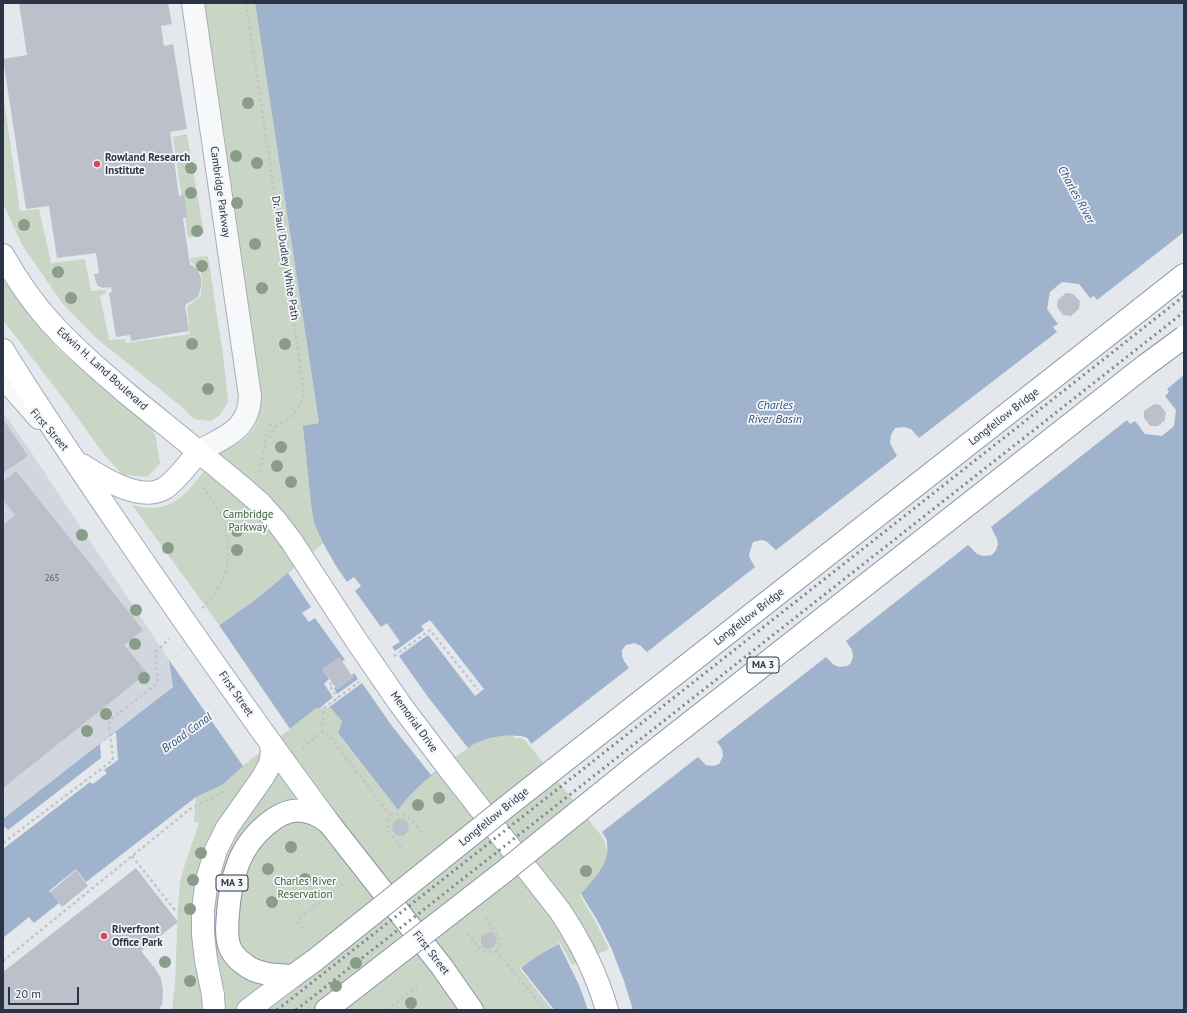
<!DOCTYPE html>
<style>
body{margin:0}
#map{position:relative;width:1187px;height:1013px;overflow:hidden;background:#e4e7ec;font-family:"PT Sans",sans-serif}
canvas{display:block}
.frame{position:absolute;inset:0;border:4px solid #2b3445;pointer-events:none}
.scale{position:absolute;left:8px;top:987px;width:71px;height:18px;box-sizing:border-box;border:2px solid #2b3445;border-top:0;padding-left:5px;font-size:12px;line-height:14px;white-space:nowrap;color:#2b3445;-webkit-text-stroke:3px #f4f6f9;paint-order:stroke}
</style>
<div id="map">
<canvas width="1187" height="1013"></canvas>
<div class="frame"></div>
<div class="scale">20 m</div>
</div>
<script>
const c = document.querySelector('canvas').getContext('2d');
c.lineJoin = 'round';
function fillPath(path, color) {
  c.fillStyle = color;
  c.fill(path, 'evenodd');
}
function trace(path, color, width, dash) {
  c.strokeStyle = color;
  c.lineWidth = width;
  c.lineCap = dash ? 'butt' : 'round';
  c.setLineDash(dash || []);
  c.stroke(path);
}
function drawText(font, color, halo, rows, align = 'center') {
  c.font = font + ' "PT Sans",sans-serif';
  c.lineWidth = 3.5;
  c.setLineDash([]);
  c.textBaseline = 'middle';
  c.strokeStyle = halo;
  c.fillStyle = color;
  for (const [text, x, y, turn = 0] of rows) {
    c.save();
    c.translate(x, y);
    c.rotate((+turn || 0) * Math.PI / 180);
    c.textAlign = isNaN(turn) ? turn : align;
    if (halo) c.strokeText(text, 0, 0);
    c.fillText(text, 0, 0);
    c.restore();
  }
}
fillPath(new Path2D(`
 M3,412L31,452L169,660L173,687L3,819Z`), '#d2d6de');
fillPath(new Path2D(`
 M200,3H255L319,423L304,426L314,523L323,543L259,597L219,625L132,505C181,519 192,480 221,452C225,448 230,447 235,445C255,434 259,421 260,400Z
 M3,93L20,211L39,209L51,263L85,259L91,291L106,290V293L100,296L109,340L125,339L126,343L190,334L187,307L201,295C202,279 205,273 191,262L190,258L208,256L223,355L228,402L220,415L211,421L194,419L182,407L95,337L63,304L22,245L3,203Z
 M187,134L204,234L188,238L173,137Z
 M3,280L58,349L152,429L156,438L160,464L147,477L123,475L105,456L66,402L3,320Z
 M316,708H332L342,721L338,734L398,810C414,788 434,773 455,758C463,752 472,744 481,741C493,736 515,733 527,738L607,840C607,844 608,849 608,853C607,867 590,884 582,894L612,950L571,968L558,944C545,951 533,958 521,968L554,1010H172L175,984L178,906L180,882L185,864L198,826L199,824L197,822H194L196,797L222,785L247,763Z`), '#c9d6c5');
fillPath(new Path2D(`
 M255,3H1184V1010H554L521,968C533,958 545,951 559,944L571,968L612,950L598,922L581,894C596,876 618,856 602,833L527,738C515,733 493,736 481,741C472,744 463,752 455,758C434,773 414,788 398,810L338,733L342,721L331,708H316L247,763L222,785L196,797L86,882L76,869L49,891L59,903L34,923L29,917L3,938V819L173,687L169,660L198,641L214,629L259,597L323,543L314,523L311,503L303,426L319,423Z`), '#9fb4cc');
fillPath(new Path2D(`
 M1184,232V375L1167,389L1169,392L1165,396L1176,410L1174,426L1162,436L1145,434L1135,421L1130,424L1127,420L991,527L997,539L998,544L996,550L992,555L983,556L977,554L968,545L846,641L852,650L853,656L851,663L847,666L840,667L834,665L826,657L717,742L722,749L723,756L719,764L713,766L706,765L698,757L602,832L607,840V845L606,851L605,841L600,834L525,740L521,738H513L514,736H521L527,738L531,744L629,668L624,661L622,656V650L626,645L635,643L641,646L647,652L755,567L752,562L749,556L750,551L753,542L761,540L766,541L776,550L897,456L890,443L891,435L895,428L904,427L911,429L919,438L1057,332L1053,327L1058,324L1047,309L1050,292L1062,282L1079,284L1090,298L1094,296L1097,300Z
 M323,543L336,566L347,582L354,577L361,586L355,591L381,627L387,623L400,642L392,647L395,651L424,630L421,626L430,620L484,689L475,696L428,635L399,656L428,697L468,748L431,775L392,726L362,683L328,708H320L333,697L324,684L329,679L322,669L345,660L315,618L309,622L302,613L311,607L288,573ZM354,673L358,679L337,694L334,688L336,687L337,689L353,677L352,675Z
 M219,625L290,729L243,766L169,660L198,641Z
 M116,732L118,760L104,770L107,773L93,784L90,782L3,849V829L5,827L8,830L101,758L100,744Z
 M581,894L598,922L612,950L624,981L633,1010H588L579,985L558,942L560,943L572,965L609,949L596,923L580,895Z
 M520,966L521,968L554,1010H552L520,969Z`), '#e4e7ec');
fillPath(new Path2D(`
 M19,3H168L172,24L161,26L164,46L173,44L187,129L170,132L179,196L184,195L187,217L183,218L190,265L194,266L198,271L201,278V285L199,295L195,299L185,305L189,331L131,341L130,335L116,337L109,293L112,292L111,287L103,288L98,286L96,282L94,274L99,273L96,253L57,258L49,206L26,209L3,59L27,55Z
 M1066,293L1073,294L1080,301L1079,309L1071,316L1063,315L1057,307L1058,300Z
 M1154,404L1160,405L1166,413L1165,416V420L1158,426H1150L1144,418V411Z
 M3,419L28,456L3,473Z
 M16,471L143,630L124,645L147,673L3,788V525L15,515L3,500V482Z
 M339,657L353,677L337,689L322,669Z
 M398,819H404L409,824L408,831L403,836L396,835L392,830L393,823Z
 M136,868L178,922L141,951L153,966L161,978L163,991L162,1004L159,1010H3V972Z
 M76,870L88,886L62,907L50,892Z
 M492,932L497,938L496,944L491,949L484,948L481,943V936L486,933Z`), '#bbc0ca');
const minor = new Path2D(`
 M193,3L250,396C249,430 225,437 199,451
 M3,377L39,418`);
const major = new Path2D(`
 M3,255C17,280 33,303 52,324C76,350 103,373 130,396C168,427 207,458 245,490L260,503L277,522L292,542L356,640L400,704L446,765L560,911C580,941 597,975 607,1010
 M3,350C41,412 82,472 123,532C190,630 258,727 329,823
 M82,465C102,478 141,503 165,488C177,480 189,463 199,451
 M214,1010L213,995L206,960L203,934V909L207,880L216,850L227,828L263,777L270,764L272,752L271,744
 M248,1010L293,976`);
const highway = new Path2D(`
 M1141,309L1184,275
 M315,960L293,976C276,975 257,975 244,964C238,960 233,954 230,948C226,938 227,925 228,914C229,897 232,880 238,864C244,848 254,835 266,825C288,806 307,806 329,823L442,967L472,1010
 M326,1010L344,996`);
trace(minor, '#a9aeb7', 24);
trace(major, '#a3abb8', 24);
trace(highway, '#8b94a3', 24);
trace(new Path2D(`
 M246,3L304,392C302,409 291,419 276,426L267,424
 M265,443L276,426
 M260,472L265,444V430
 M202,608C212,598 225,580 227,566C230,550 227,526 219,511C215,503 209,496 204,488V487
 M394,656L430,630L478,690
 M332,683L329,685L338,698
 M322,732L324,708L359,682
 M302,748L322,732L328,734L390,815L388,827V831L403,850
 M390,815C408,812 412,821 423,834
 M3,843L113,760L109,721L158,683L155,654L156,652L169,639
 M132,856L174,909L181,910
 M485,918L500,937L497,952
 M302,929L298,923L299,918L343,884
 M467,933L482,951L497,952L545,1010
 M3,961L190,809L223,792
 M387,1010L420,984`), '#c2c5cb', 2.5, [3, 3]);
trace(minor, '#f7f8fa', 22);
trace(major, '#fff', 22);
trace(highway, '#fff', 22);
trace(new Path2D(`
 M277,1010L1184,296
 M296,1010L1184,312`), '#7d8696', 3, [2, 4]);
const highwayBridge = new Path2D(`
 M315,960L515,800L1141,309
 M344,996L501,874L636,765L1146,365L1184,337`);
trace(highwayBridge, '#8b94a3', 24, []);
trace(highwayBridge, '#fff', 22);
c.fillStyle = '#899d89';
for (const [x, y] of [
 [248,103],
 [236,156],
 [257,163],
 [191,168],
 [191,193],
 [237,203],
 [24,225],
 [197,231],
 [255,244],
 [202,266],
 [58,272],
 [262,288],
 [71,298],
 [192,344],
 [285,344],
 [208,389],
 [281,447],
 [277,466],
 [291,482],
 [237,531],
 [82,535],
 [168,548],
 [237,550],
 [136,610],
 [135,644],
 [144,678],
 [106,714],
 [87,731],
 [439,798],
 [418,805],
 [291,847],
 [201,853],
 [268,869],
 [586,871],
 [305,879],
 [193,880],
 [272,902],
 [190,909],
 [165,962],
 [356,963],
 [190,981],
 [336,986],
 [411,1003]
]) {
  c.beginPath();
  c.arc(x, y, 6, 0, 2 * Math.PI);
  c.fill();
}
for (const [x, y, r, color] of [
 [97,164,4,"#d1495b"],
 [104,936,4,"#d1495b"]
]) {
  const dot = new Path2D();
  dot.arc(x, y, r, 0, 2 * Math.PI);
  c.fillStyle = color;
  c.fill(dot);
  trace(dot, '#f4f6f9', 1.5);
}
drawText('9px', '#4f5766', null, [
 ["265",52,578]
]);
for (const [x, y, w] of [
 [763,665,32],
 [232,883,32]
]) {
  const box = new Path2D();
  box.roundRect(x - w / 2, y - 8, w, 16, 3);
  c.fillStyle = '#f4f6f9';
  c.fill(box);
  trace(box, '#2b3445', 1);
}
drawText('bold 10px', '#2b3445', null, [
 ["MA 3",763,665],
 ["MA 3",232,883]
]);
drawText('bold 11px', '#2b3445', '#f4f6f9', [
 ["Rowland Research",105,158],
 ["Institute",105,171],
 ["Riverfront",112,930],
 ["Office Park",112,943]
], 'left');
drawText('11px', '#2b3445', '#f4f6f9', [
 ["Cambridge Parkway",220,192,82],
 ["Dr. Paul Dudley White Path",285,258,81],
 ["Edwin H. Land Boulevard",102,369,42],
 ["Longfellow Bridge",1004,417,-38],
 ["First Street",49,430,49],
 ["Longfellow Bridge",749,617,-38],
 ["First Street",236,694,55],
 ["Memorial Drive",414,722,54],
 ["Longfellow Bridge",494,817,-39],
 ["First Street",431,953,52]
]);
drawText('11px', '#3f6138', '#f4f6f9', [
 ["Cambridge",248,515],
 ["Parkway",248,528],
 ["Charles River",305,882],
 ["Reservation",305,895]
]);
drawText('italic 12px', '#34527a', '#f4f6f9', [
 ["Charles River",1076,195,61],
 ["Charles",775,406],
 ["River Basin",775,420],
 ["Broad Canal",187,733,-36]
]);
</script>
